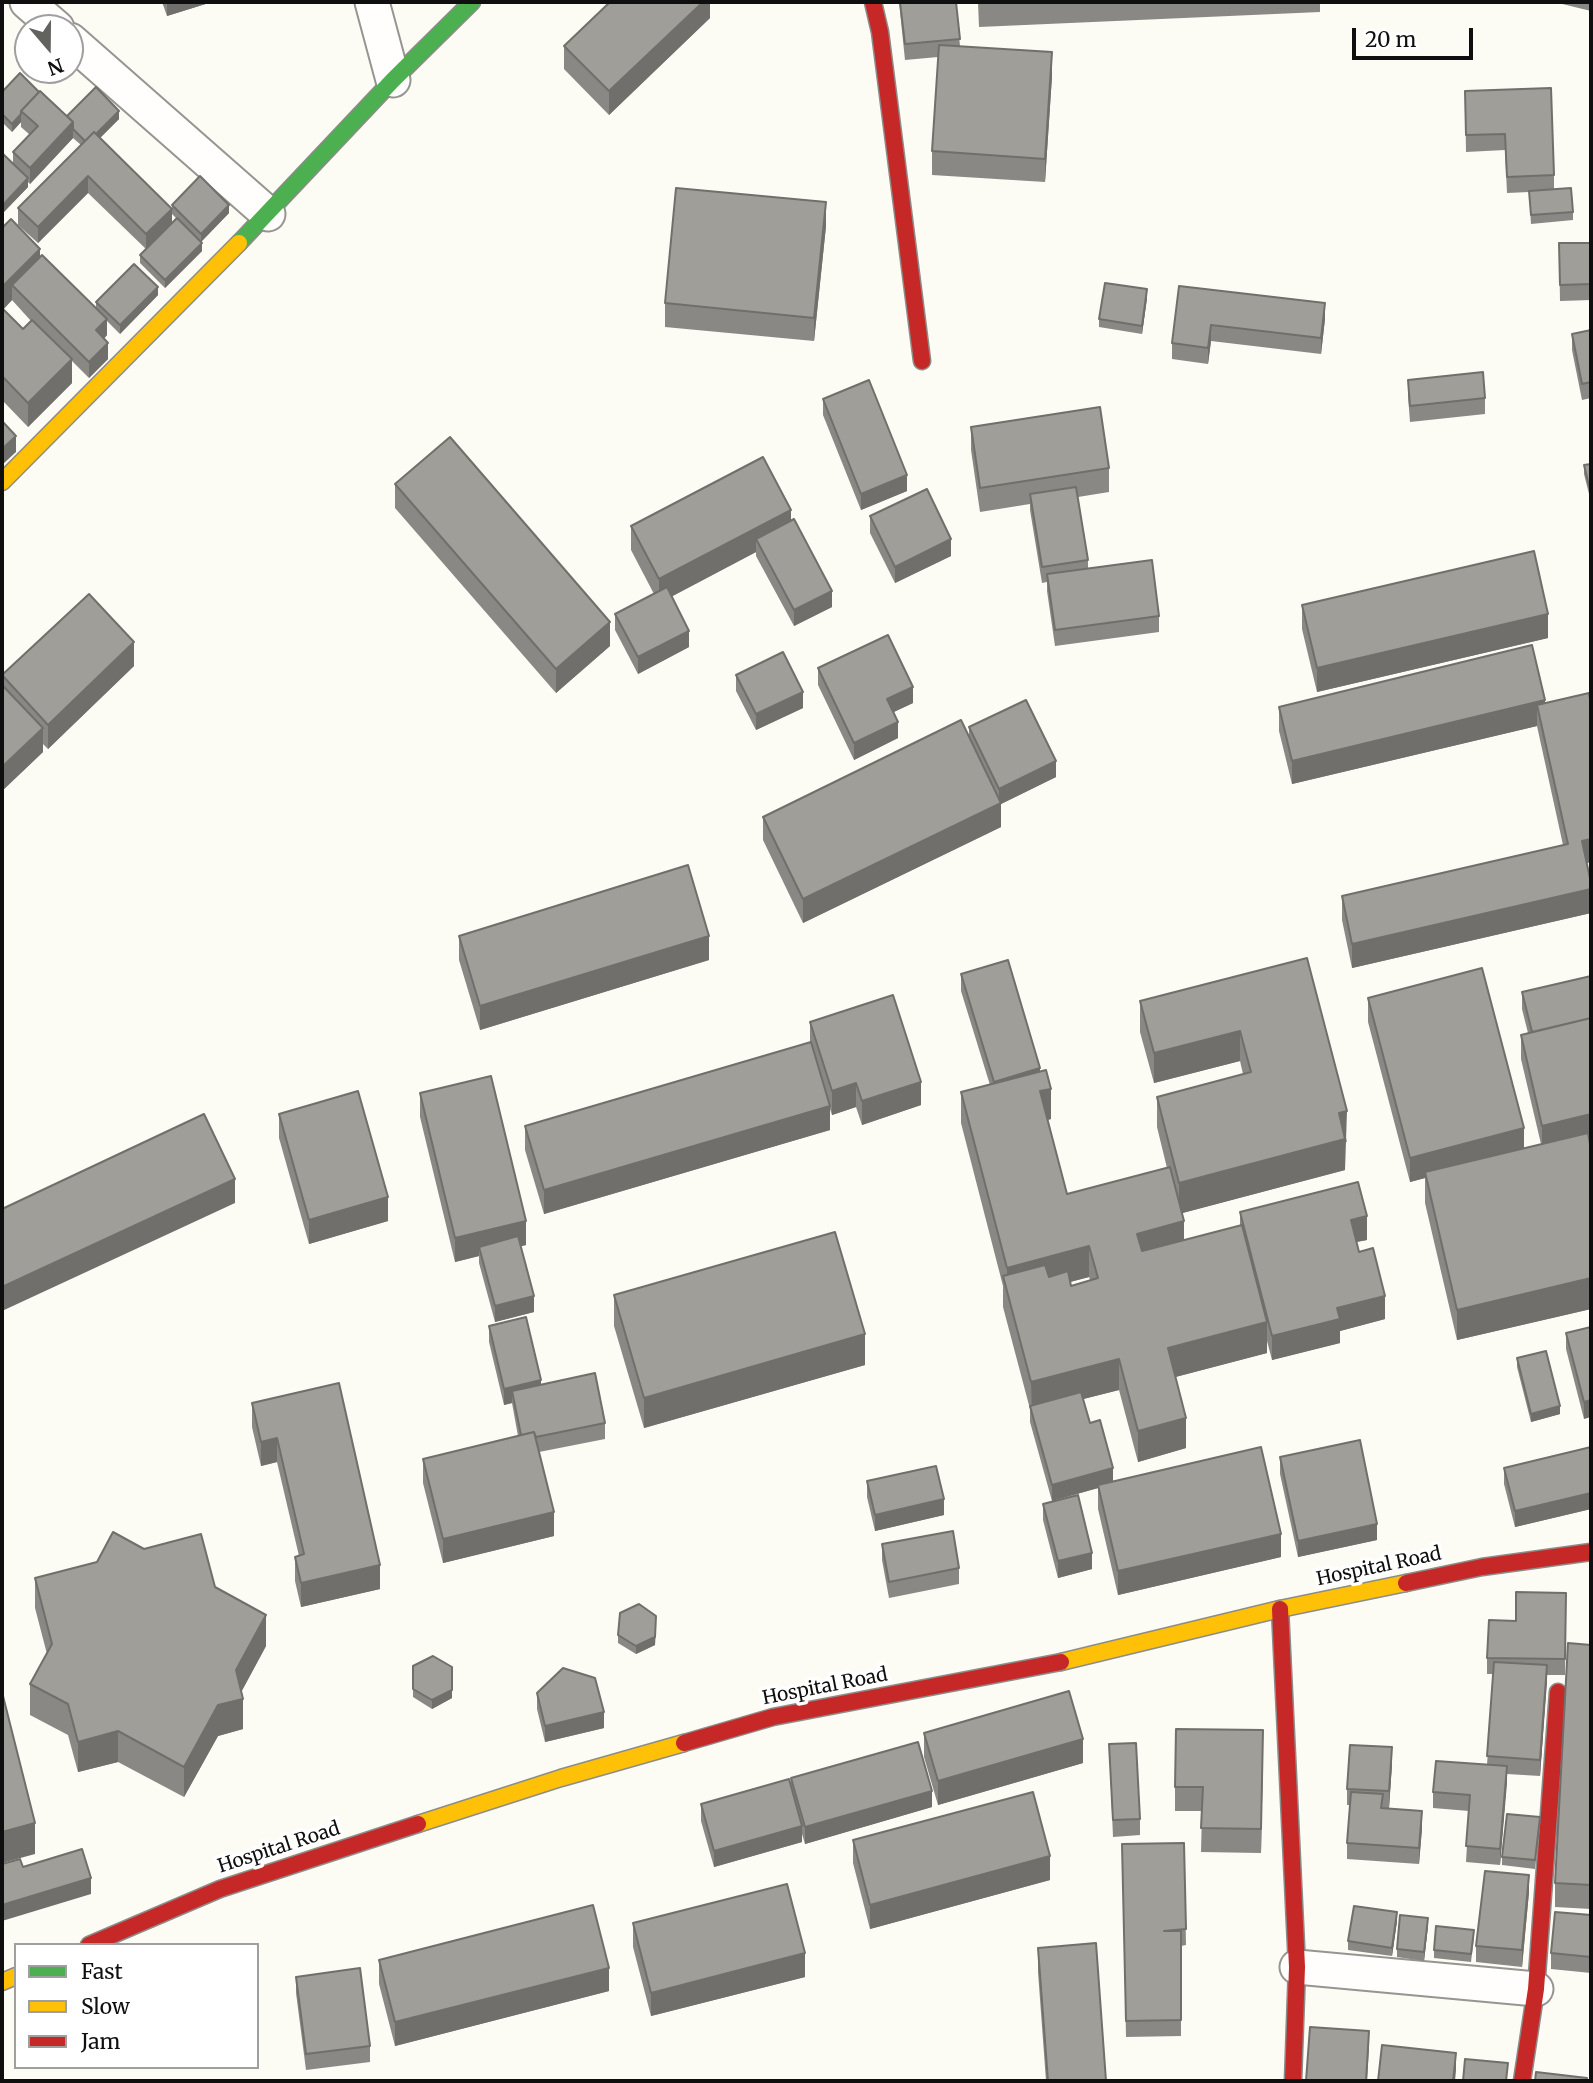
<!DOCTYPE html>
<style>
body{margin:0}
#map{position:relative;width:1593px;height:2083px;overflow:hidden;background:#fcfbf4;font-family:Merriweather,serif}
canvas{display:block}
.frame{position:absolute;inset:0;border:4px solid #0f0f0f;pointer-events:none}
.legend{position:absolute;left:14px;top:1943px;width:245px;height:126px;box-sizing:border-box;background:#fff;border:2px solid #9f9f9f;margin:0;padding:9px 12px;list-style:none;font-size:21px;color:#0f0f0f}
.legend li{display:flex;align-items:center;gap:14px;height:35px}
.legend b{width:35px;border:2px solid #9f9f9f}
.north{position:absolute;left:14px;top:14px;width:70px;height:70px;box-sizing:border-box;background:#fff;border:2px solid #9f9f9f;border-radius:50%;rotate:160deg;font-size:19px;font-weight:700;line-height:28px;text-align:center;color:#0f0f0f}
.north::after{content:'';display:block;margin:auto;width:24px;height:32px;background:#62625f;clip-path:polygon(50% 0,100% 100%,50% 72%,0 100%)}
.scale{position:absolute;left:1352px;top:28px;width:121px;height:32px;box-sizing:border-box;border:4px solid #0f0f0f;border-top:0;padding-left:9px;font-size:21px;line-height:24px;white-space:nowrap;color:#0f0f0f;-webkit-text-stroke:5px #fff;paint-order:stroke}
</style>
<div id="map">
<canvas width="1593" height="2083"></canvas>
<div class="frame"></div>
<ul class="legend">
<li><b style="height:9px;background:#4caf50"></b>Fast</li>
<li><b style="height:9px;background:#ffc107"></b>Slow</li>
<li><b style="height:9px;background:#c62828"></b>Jam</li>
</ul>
<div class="north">N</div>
<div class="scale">20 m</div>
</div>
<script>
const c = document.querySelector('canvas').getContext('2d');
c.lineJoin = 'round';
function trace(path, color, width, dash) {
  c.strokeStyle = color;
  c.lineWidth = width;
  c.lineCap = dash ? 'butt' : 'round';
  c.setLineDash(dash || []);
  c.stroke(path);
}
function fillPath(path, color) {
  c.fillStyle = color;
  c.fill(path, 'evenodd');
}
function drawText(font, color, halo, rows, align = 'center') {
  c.font = font + ' Merriweather,serif';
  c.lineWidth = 7;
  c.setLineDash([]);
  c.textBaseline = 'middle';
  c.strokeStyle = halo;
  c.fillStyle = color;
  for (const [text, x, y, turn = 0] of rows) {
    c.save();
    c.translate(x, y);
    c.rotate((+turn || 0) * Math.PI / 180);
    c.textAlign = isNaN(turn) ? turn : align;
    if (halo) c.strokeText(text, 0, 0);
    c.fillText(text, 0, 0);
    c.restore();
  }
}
const street = new Path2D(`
 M27,2L57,28
 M372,2L393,80
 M70,40L268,214
 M1297,1967L1536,1989`);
const fast = new Path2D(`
 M239,243L393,80L472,2`);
const slow = new Path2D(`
 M2,482L239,243
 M1061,1662L1280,1609L1406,1583
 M418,1824L561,1778L684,1743
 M2,1982L16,1976`);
const jam = new Path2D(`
 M873,2L880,32L922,361
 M1406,1583L1482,1567L1591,1552
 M1280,1609L1297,1967L1293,2081
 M684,1743L773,1717L1061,1662
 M89,1945L220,1889L418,1824
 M1522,2081L1536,1989L1558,1692`);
trace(street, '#969592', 37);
trace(fast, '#8c8c89', 19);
trace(slow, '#8c8c89', 19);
trace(jam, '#8c8c89', 19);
trace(street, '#fffefd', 33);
trace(fast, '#4caf50', 16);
trace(slow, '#ffc107', 16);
trace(jam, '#c62828', 16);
fillPath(new Path2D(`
 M162,2H212L167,16Z
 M710,2V18L609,115L564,69V46Z
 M899,2H956L960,46L1052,76L1045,182L932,175V151L938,57L905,60Z
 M978,2H1320V12L979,27Z
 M1554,2H1591V11Z
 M1465,91L1554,175V189L1573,212V220L1531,224L1529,192L1507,193L1505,150L1466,152Z
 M2,92H39L67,116L119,119L100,138L172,223L176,218L172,214V205L229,213L201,242L202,251L165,288L140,263V255L146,249L88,193L38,243L18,225V208L81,145L73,138L30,184L28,182V187L2,214V153L13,164V152L30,135L21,127V122L12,132L2,122Z
 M826,226L814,341L665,327V303Z
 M2,228L40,257L96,308V302L158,295L120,334L107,321V335L104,339L108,359L89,378L72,361V383L28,427L2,400ZM12,300L31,321L23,329L3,309Z
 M1559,243H1591V300L1560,301Z
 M1179,286L1325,319L1321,354L1211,341L1208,364L1172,359V343Z
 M1147,298L1142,334L1099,327V319Z
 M1591,330V398L1582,400L1572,350V334Z
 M1408,380L1485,398V414L1410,422L1408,396Z
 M823,399L907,491L861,510L823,415Z
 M971,427L1109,468V492L1078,497L1088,560V569L1159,616V632L1055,646L1047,591V582L1042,583L1030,510V504L980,512L971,450Z
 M1591,464V502L1584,474V465Z
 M395,484L610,646L556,693L395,508Z
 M870,516L951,556L895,583L870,533Z
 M791,521L832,607L794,626L756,556V552L671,597L689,647L638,674L615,630V614L654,594L631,550V526Z
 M1302,605L1548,638L1317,692L1302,629Z
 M134,666L48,749L43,744V752L2,791V675Z
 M818,668L913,703L894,712L898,738L854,760L818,685Z
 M736,675L803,708L756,730L736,691Z
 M1545,703L1591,705V862L1587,863L1591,883V913L1352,968L1342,920V896L1563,845L1537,726L1292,784L1279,731V707Z
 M969,727L1056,777L1001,804V827L803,923L763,840V817L969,736Z
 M459,936L709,960L480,1030L459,960Z
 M1307,958L1347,1142H1345V1170L1182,1213L1184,1240L1240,1226V1212L1367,1240L1356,1242L1359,1252L1385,1319L1340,1331V1343L1272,1360L1267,1341V1353L1175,1377L1186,1448L1138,1462L1119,1390L1083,1399L1090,1423L1113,1482L1281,1557L1118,1595L1098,1509V1488L1052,1501L1030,1422V1409L1003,1307V1286L961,1123V1092L990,1085L961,991V974L1040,1071L1051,1119L1047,1120L1067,1194L1167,1168L1157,1127V1097L1243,1074L1240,1061L1154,1083L1140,1032V1001ZM1089,1277L1090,1280L1071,1286L1070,1282Z
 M1591,976V1137L1589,1138L1590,1144H1591V1309L1457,1340L1425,1203V1178L1410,1182L1368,1022V998L1524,1149L1541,1144L1521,1059V1035L1528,1033L1522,1009V992Z
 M810,1022L921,1105L862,1125L856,1107L832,1115L830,1109V1130L544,1214L525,1150V1126L810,1043Z
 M420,1093L526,1245L520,1246L534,1312L495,1322L479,1263V1256L455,1262L420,1117Z
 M279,1114L388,1221L309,1244L279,1138Z
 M614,1295L865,1365L644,1428L614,1326Z
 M489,1326L541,1385L605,1423V1439L539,1452L554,1536L443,1563L423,1483V1459L518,1436L512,1403L504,1405L489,1342Z
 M1591,1327L1584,1419L1566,1349V1333Z
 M1517,1358L1560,1414L1531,1422L1517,1367Z
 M252,1403L380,1589L301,1607L295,1581V1557L299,1556L277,1462L261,1466L252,1427Z
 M1591,1449V1509L1515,1527L1504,1484V1468Z
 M1280,1457L1377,1540L1298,1557L1280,1474Z
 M867,1481L944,1515L875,1531L867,1497Z
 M1043,1504L1092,1569L1058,1578L1043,1520Z
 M882,1544L959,1568V1584L889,1598L882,1560Z
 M97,1562L215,1587L266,1646L241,1692L243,1729L218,1736L184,1797L118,1762L78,1772L68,1735L30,1715V1684L47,1654L35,1608V1578Z
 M1566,1593L1565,1675H1547L1540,1776L1507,1774L1500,1865L1466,1862L1469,1811L1433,1808V1792L1487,1765L1493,1674H1487V1658L1516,1621Z
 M656,1624L655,1645L636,1654L618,1643V1635Z
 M1591,1645V1909L1555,1907V1883Z
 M452,1675V1698L432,1709L413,1697V1689Z
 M537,1693L604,1728L545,1742L537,1709Z
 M924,1733L1083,1763L938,1805L924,1757Z
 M1109,1744L1140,1819V1835L1113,1837Z
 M1263,1754L1261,1853L1201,1852L1202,1811H1175V1787Z
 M1392,1764L1389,1808H1383L1422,1828L1419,1864L1347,1859V1843L1350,1805H1347V1789Z
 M791,1778L932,1807L805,1844L802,1834V1842L714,1867L701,1821V1804L791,1786Z
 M1540,1826L1535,1869L1502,1865V1857Z
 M853,1840L1050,1880L870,1929L853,1863Z
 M1184,1843L1186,1945L1181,1946V2036L1126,2037L1122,1844Z
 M1529,1892L1522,1967L1476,1962V1946Z
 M1591,1915V1973L1551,1969V1953Z
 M1397,1921L1392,1956L1348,1950V1941Z
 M633,1923L805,1977L651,2016L633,1947Z
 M1428,1926L1424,1961L1397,1957V1949Z
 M1474,1938L1471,1962L1434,1958V1950Z
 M1038,1948L1106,2081H1046L1038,1972Z
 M379,1960L609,1991L395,2046L379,1984Z
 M296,1977L370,2046V2062L306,2070L296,1993Z`), '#8a8884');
fillPath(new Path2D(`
 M167,2H212L167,16Z
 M703,2H710V18L609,115V91Z
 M1052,52V76L1045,182V159Z
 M119,111V119L87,151V143Z
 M21,114V122L12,132V124Z
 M73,122V138L30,184V168Z
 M88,176V193L38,243V227Z
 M28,178V187L2,214V206Z
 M826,202V226L814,341V318Z
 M229,205V213L201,242V234Z
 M172,209V225L146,250V234Z
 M202,243V251L165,288V280Z
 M40,249V272L12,285V300L2,311V287Z
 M158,287V295L120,334V325Z
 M1147,289V298L1142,334V326Z
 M1325,303V319L1321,354V338Z
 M107,319V335L96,346V330Z
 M1211,325V341L1208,364V348Z
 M108,343V359L89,378V362Z
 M72,359V383L28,427V403Z
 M16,436V452L2,465V449Z
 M907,475V491L861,510V494Z
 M791,510V534L756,539V552L659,603V579Z
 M951,539V556L895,583V567Z
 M832,591V607L794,626V610Z
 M1548,614V638L1317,692V668Z
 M610,622V646L556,693V669Z
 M689,631V647L638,674V657Z
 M134,642V666L48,749V725Z
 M913,687V703L887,715V699Z
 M803,692V708L756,730V714Z
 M1545,700V724L1537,705V726L1292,784V761Z
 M898,722V738L854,760V743Z
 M43,728V752L2,791V767Z
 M1056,761V777L1001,804V827L803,923V899L999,804V789Z
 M1591,839V862L1582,864V841Z
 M1591,889V913L1352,968V944Z
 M709,936V960L480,1030V1006Z
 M1240,1031V1061L1154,1083V1053Z
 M1040,1068V1084L994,1098V1082Z
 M921,1082V1105L862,1125V1101Z
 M856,1083V1107L832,1115V1091Z
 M1051,1089V1119L1040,1122V1091Z
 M830,1106V1130L544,1214V1190Z
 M1347,1111L1345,1170L1179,1214V1183L1339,1113Z
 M1591,1114V1137L1542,1149V1126Z
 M1524,1128V1152L1425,1172V1178L1410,1182V1158Z
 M235,1179V1203L2,1311V1287Z
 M388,1197V1221L309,1244V1220Z
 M1367,1216V1240L1351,1243V1220Z
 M526,1221V1245L482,1256L479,1247V1256L455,1262V1238Z
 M1184,1221V1252L1137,1265V1234Z
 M1089,1246V1277L1009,1298L1007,1289V1268Z
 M1591,1278V1309L1457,1340V1310Z
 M534,1296V1312L495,1322V1306Z
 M1385,1296V1319L1340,1331V1343L1272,1360V1336L1337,1308Z
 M1267,1322V1353L1168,1379V1348Z
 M865,1334V1365L644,1428V1398Z
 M1119,1359V1390L1032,1412L1031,1382Z
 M541,1380V1396L512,1391V1403L504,1405V1389Z
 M1591,1400V1417L1584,1419V1402Z
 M1560,1406V1414L1531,1422V1414Z
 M1186,1418V1448L1138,1462V1431Z
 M277,1438V1462L261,1466V1442Z
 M1113,1468V1484L1098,1485V1488L1052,1501V1485Z
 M1591,1493V1509L1515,1527V1511Z
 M944,1499V1515L875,1531V1515Z
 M554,1512V1536L443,1563V1539Z
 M1377,1524V1540L1298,1557V1541Z
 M1281,1534V1557L1118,1595V1571Z
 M1092,1553V1569L1058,1578V1561Z
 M380,1565V1589L301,1607V1583Z
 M266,1615V1646L237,1700L243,1699V1729L218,1736L184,1797V1767Z
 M656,1616L655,1645L636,1654V1646Z
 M1547,1665V1682L1540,1776V1760Z
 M452,1667V1698L432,1709V1700Z
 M604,1712V1728L545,1742V1726Z
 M1263,1730V1754L1261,1853V1829Z
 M118,1731V1762L78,1772V1742Z
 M1083,1739V1763L938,1805V1781Z
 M1392,1747V1764L1389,1808V1791Z
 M1507,1766V1783L1500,1865V1849Z
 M932,1791V1807L805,1844V1827Z
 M1422,1811V1828L1419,1864V1848Z
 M35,1823V1854L2,1863V1832Z
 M802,1826V1842L714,1867V1851Z
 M1050,1856V1880L870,1929V1905Z
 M1529,1875V1892L1522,1967V1950Z
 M91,1878V1894L2,1921V1905Z
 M1397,1912V1921L1392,1956V1948Z
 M1428,1918V1926L1424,1961V1952Z
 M805,1953V1977L651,2016V1993Z
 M609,1968V1991L395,2046V2022Z
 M1369,2031V2047L1367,2081H1366Z
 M1456,2053V2070L1455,2081H1453Z`), '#706f6b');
const building = new Path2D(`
 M610,2H703L609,91L564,46Z
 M900,2H956L960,39L905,44Z
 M939,45L1052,52L1045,159L932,151Z
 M20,73L39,92L21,111V114L12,124L2,114V92Z
 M96,87L119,111L96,134L94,132L85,141L73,129V122L67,116Z
 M1551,88L1554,175L1507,177L1505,134L1466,135L1465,91Z
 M40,91L73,122L30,168L13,152L38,126L21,111Z
 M94,132L172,209L146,234L88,176L38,227L18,208Z
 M2,153L28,178L2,206Z
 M200,176L229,205L201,234L172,205Z
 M676,188L826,202L814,318L665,303Z
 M1571,188L1573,212L1531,215L1529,191Z
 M177,218L202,243L165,280L140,255Z
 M11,219L40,249L2,287V228Z
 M1559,243H1591V284L1560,285Z
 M42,255L107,319L96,330L108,343L89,362L12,285Z
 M134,264L158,287L120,325L96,302Z
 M1105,283L1147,289L1142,326L1099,319Z
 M1179,286L1325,303L1321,338L1211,325L1208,348L1172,343Z
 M2,308L23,329L32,320L72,359L28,403L2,376Z
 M1591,330V382L1582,384L1572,334Z
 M1483,372L1485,398L1410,406L1408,380Z
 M869,380L907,475L861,494L823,399Z
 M1100,407L1109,468L980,488L971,427Z
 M2,421L16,436L2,449Z
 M450,437L610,622L556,669L395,484Z
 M763,457L791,510L659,579L631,526Z
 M1591,464V494L1584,465Z
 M1076,487L1088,560L1042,567L1030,494Z
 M927,489L951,539L895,567L870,516Z
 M794,519L832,591L794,610L756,539Z
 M1534,551L1548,614L1317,668L1302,605Z
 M1152,560L1159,616L1055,630L1047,574Z
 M667,587L689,631L638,657L615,614Z
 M89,594L134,642L48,725L2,675Z
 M888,635L913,687L887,699L898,722L854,743L818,668Z
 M1532,645L1545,700L1292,761L1279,707Z
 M783,652L803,692L756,714L736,675Z
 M2,685L43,728L2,767Z
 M1589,693L1591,705V839L1582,841L1591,883V889L1352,944L1342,896L1568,844L1537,705Z
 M1026,700L1056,761L999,789L969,727Z
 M961,720L1001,803L803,899L763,817Z
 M688,865L709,936L480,1006L459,936Z
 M1307,958L1347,1111L1339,1113L1345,1139L1179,1183L1157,1097L1251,1072L1240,1031L1154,1053L1140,1001Z
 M1008,960L1040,1068L994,1082L961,974Z
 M1482,968L1524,1128L1410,1158L1368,998Z
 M1591,976V1018L1532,1032L1522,992Z
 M893,995L921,1082L862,1101L856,1083L832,1091L810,1022Z
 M1591,1018V1114L1542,1126L1521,1035Z
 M811,1042L830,1106L544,1190L525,1126Z
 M1046,1070L1051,1089L1040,1091L1067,1194L1170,1167L1184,1221L1137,1234L1142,1251L1242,1225L1267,1322L1168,1348L1186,1418L1138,1431L1119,1359L1031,1382L1003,1276L1045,1265L1049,1277L1068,1271L1071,1286L1098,1278L1089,1246L1007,1268L961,1092Z
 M491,1076L526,1221L455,1238L420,1093Z
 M358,1091L388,1197L309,1220L279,1114Z
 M204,1114L235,1179L2,1287V1209Z
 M1588,1133L1590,1144H1591V1278L1457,1310L1425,1172Z
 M1358,1182L1367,1216L1351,1220L1359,1252L1373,1248L1385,1296L1337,1308L1340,1319L1272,1336L1240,1212Z
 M835,1232L865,1334L644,1398L614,1295Z
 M518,1236L534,1296L495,1306L479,1247Z
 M526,1317L541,1380L504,1389L489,1326Z
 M1591,1327V1400L1584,1402L1566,1333Z
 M1546,1351L1560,1406L1531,1414L1517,1358Z
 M595,1373L605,1423L536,1437L534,1432L521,1435L512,1391Z
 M339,1383L380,1565L301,1583L295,1557L304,1554L277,1438L261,1442L252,1403Z
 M1081,1392L1090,1423L1100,1420L1113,1468L1052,1485L1030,1406Z
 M534,1432L554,1512L443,1539L423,1459Z
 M1360,1440L1377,1524L1298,1541L1280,1457Z
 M1261,1447L1281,1534L1118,1571L1098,1485Z
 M1591,1447V1493L1515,1511L1504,1468Z
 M936,1466L944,1499L875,1515L867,1481Z
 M1078,1495L1092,1553L1058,1561L1043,1504Z
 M953,1531L959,1568L889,1582L882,1544Z
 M113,1532L144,1549L201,1534L215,1587L266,1615L236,1670L243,1699L218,1705L184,1767L118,1731L78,1742L68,1704L30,1684L52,1644L35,1578L97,1562Z
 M1516,1592L1566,1593L1565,1659L1487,1658L1489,1620L1516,1621Z
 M639,1604L656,1616L655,1637L636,1646L618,1635L620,1613Z
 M1568,1643L1591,1645V1885L1555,1883Z
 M433,1656L452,1667V1690L432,1700L413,1689V1666Z
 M1494,1662L1547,1665L1540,1760L1487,1756Z
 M563,1668L595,1678L604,1712L545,1726L537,1693Z
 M1069,1691L1083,1739L938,1781L924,1733Z
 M2,1692L35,1823L2,1832Z
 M1176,1729L1263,1730L1261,1829L1201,1828L1203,1787H1175Z
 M918,1742L932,1791L805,1827L791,1778Z
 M1136,1743L1140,1819L1113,1820L1109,1744Z
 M1350,1745L1392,1747L1389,1791L1347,1789Z
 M1436,1761L1507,1766L1500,1849L1466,1846L1470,1795L1433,1792Z
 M789,1779L802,1826L714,1851L701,1804Z
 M1033,1792L1050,1856L870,1905L853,1840Z
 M1351,1792L1383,1794L1381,1808L1422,1811L1419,1848L1347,1843Z
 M1507,1814L1540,1817L1535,1860L1502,1857Z
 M1184,1843L1186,1929L1164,1931H1181V2020L1126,2021L1122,1844Z
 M82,1849L91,1878L2,1905V1864L20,1859L23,1867Z
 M1485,1871L1529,1875L1522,1950L1476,1946Z
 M787,1884L805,1953L651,1993L633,1923Z
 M593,1905L609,1968L395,2022L379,1960Z
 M1354,1906L1397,1912L1392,1948L1348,1941Z
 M1555,1912L1591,1915V1957L1551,1953Z
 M1400,1915L1428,1918L1424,1952L1397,1949Z
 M1436,1926L1474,1930L1471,1954L1434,1950Z
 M1096,1943L1106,2081H1048L1038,1948Z
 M360,1968L370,2046L306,2054L296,1977Z
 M1310,2027L1369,2031L1366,2081H1306Z
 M1382,2045L1456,2053L1453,2081H1378Z
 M1465,2059L1508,2063L1506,2081H1463Z
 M1536,2072L1587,2078L1586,2081H1535Z`);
fillPath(building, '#a09e99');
trace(building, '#706f6b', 2);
drawText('19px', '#0f0f0f', '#fff', [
 ["Hospital Road",1379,1567,-12],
 ["Hospital Road",825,1687,-11],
 ["Hospital Road",279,1848,-18]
]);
</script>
